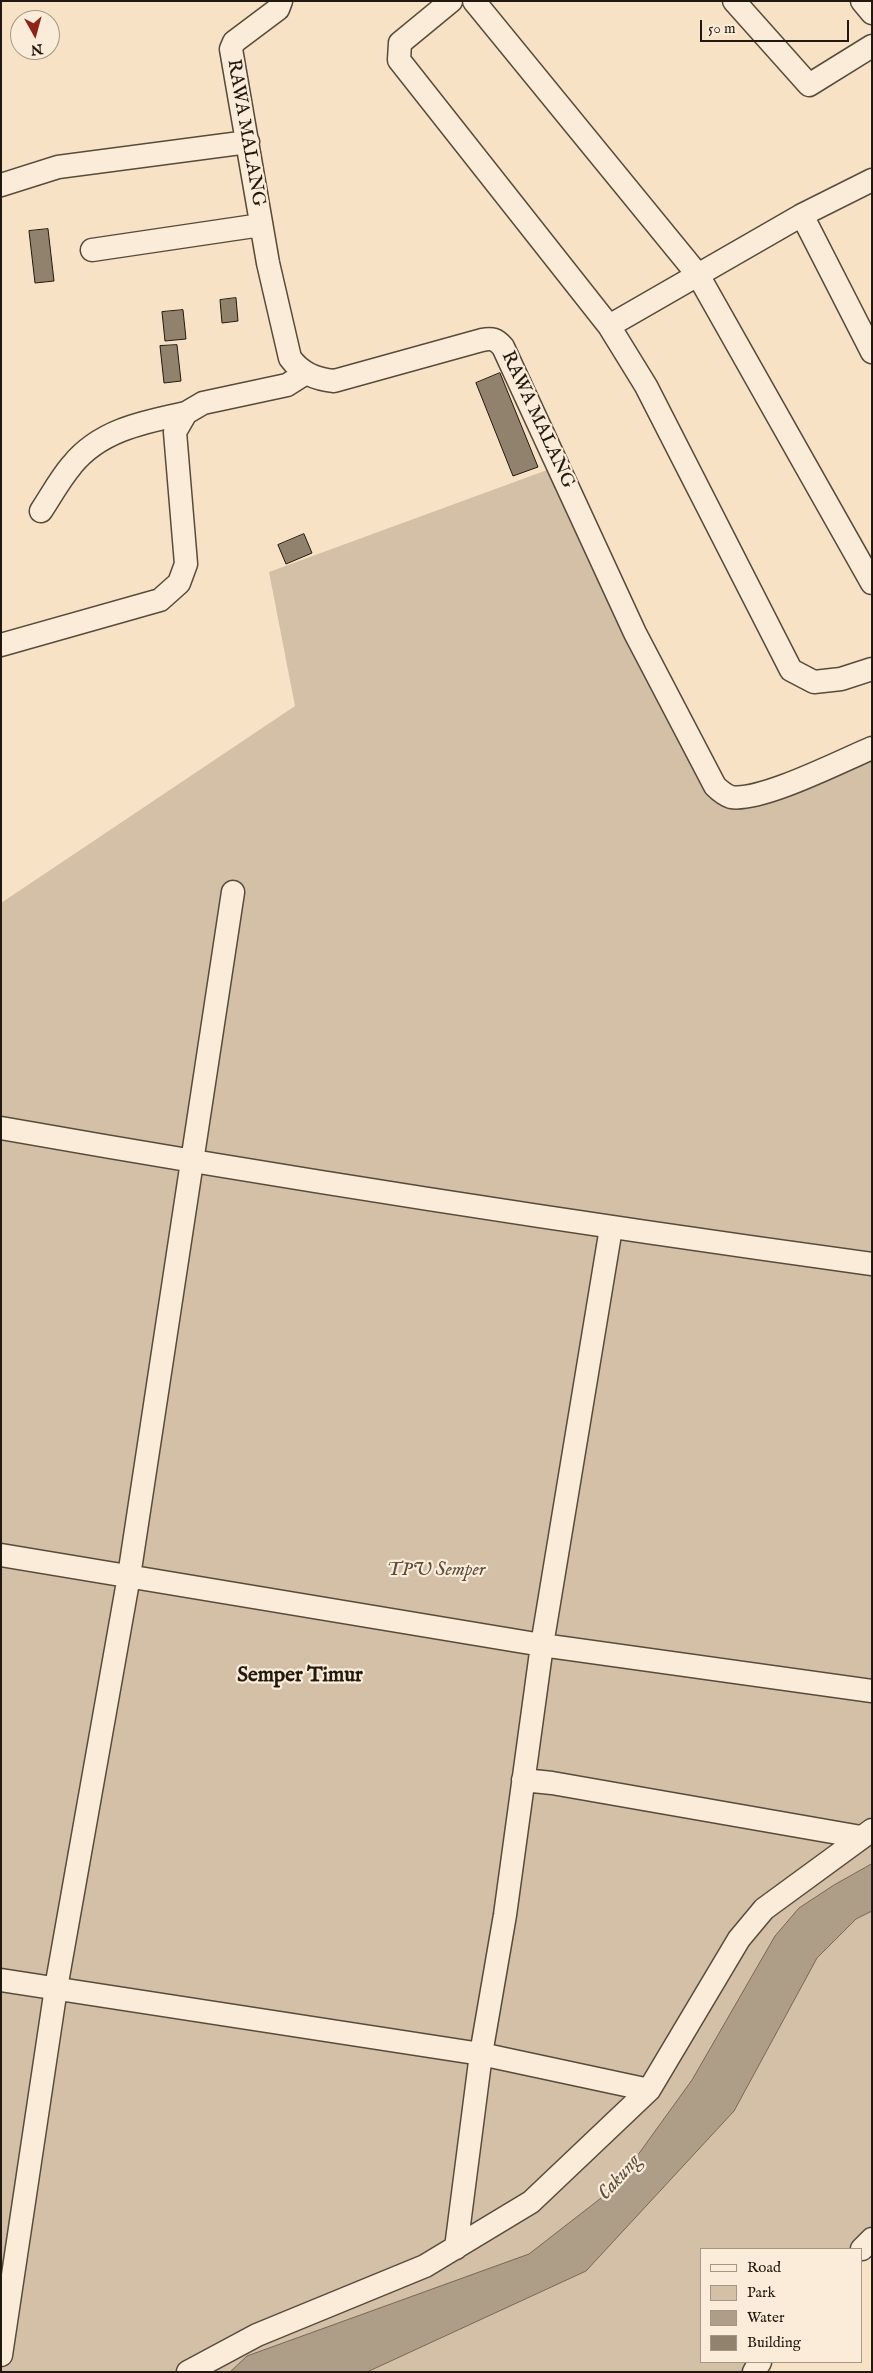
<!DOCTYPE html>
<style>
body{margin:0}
#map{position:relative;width:873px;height:2373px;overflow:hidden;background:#f8e2c5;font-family:"IM FELL English",serif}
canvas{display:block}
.frame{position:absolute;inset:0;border:2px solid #21190f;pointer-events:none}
.legend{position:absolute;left:700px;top:2248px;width:162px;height:115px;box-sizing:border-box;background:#faecd9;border:1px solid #a39888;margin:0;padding:6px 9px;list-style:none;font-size:15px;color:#21190f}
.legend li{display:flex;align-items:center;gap:10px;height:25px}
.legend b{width:25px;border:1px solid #a39888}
.north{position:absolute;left:10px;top:10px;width:50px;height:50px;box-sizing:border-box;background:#faecd9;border:1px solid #a39888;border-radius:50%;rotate:173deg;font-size:14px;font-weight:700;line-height:20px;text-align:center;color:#21190f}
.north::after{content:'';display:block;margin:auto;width:18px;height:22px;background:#8f2418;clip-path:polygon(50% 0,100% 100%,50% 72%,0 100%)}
.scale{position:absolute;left:700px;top:20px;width:149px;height:22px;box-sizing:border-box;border:2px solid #21190f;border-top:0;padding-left:6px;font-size:15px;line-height:18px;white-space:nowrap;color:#21190f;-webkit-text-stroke:4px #faecd9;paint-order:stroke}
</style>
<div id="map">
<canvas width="873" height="2373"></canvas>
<div class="frame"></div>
<ul class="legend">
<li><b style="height:6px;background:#faecd9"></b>Road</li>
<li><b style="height:14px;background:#d3c0a6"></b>Park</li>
<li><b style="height:14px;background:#af9e87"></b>Water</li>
<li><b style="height:14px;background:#91826e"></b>Building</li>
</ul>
<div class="north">N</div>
<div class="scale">50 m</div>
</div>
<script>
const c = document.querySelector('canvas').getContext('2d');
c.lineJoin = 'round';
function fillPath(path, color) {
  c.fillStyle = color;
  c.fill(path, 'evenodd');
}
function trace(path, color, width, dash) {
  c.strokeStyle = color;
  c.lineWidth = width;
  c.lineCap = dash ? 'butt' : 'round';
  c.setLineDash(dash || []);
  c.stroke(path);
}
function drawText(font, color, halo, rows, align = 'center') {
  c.font = font + ' "IM FELL English",serif';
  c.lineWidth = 4.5;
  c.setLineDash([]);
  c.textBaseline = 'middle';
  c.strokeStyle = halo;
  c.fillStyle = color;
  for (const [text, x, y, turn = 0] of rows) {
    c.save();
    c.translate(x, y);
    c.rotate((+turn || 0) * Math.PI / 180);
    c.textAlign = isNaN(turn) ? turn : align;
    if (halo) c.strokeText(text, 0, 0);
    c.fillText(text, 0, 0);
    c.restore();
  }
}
fillPath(new Path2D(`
 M558,466L729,796L872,748V2239L862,2249H702V2362H760L754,2372H1V903L295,706L269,572Z`), '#d3c0a6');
const water = new Path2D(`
 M872,1864V1911L856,1919L817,1958L734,2111L586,2271L367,2372H230L247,2356L529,2254L614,2188L692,2080L775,1936L799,1908L834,1885Z`);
fillPath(water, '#af9e87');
trace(water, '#766957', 1);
const building = new Path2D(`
 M48,229L54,281L35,283L29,231Z
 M236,298L238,321L222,323L220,300Z
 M183,310L186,339L165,341L162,312Z
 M177,345L181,381L164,383L160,346Z
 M500,373L538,467L513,476L476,383Z
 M304,534L312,553L286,564L278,545Z`);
fillPath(building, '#91826e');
trace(building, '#21190f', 1);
const minor = new Path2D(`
 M281,1L278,9L234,42L231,49L268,263L290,358C301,373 315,379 334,381L482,340C492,338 496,339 503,347L635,633L715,786C719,790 725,795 731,797C761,802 841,761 872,748
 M451,1L400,43L399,60L609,326L646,386L791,670L814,682L841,679L872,669
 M474,1L698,275L872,583
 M734,1L809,85L872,46
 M862,1L872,13
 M1,185L58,167L248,142
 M802,215L872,352
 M92,250L261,225
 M609,326L802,215L872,180
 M41,511C51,496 60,479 72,465C100,430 144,422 186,413
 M1,645L160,600L179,583L186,564L175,432L186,413L203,403L287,385L306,373
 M1,1128C290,1179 581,1224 872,1264
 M1,1555L542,1645L872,1691
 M523,1780L552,1783L861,1837
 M1,1980L481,2054L649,2090
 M456,2248L481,2054L505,1915L542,1645L611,1228
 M862,2249L872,2239
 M1,2355L56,1988L129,1576L233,892
 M188,2372L257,2335L425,2266L531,2202L649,2090L739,1939L764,1909L872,1830
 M754,2372L760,2362`);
trace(minor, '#574b3c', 25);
trace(minor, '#faecd9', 22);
drawText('19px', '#21190f', '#faecd9', [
 ["RAWA MALANG",245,133,80],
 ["RAWA MALANG",537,420,65]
]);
drawText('italic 19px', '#564b3c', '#faecd9', [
 ["TPU Semper",436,1571]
]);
drawText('italic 20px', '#5a4e3f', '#faecd9', [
 ["Cakung",620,2178,-49]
]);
drawText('bold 21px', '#21190f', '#faecd9', [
 ["Semper Timur",300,1677]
]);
</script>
